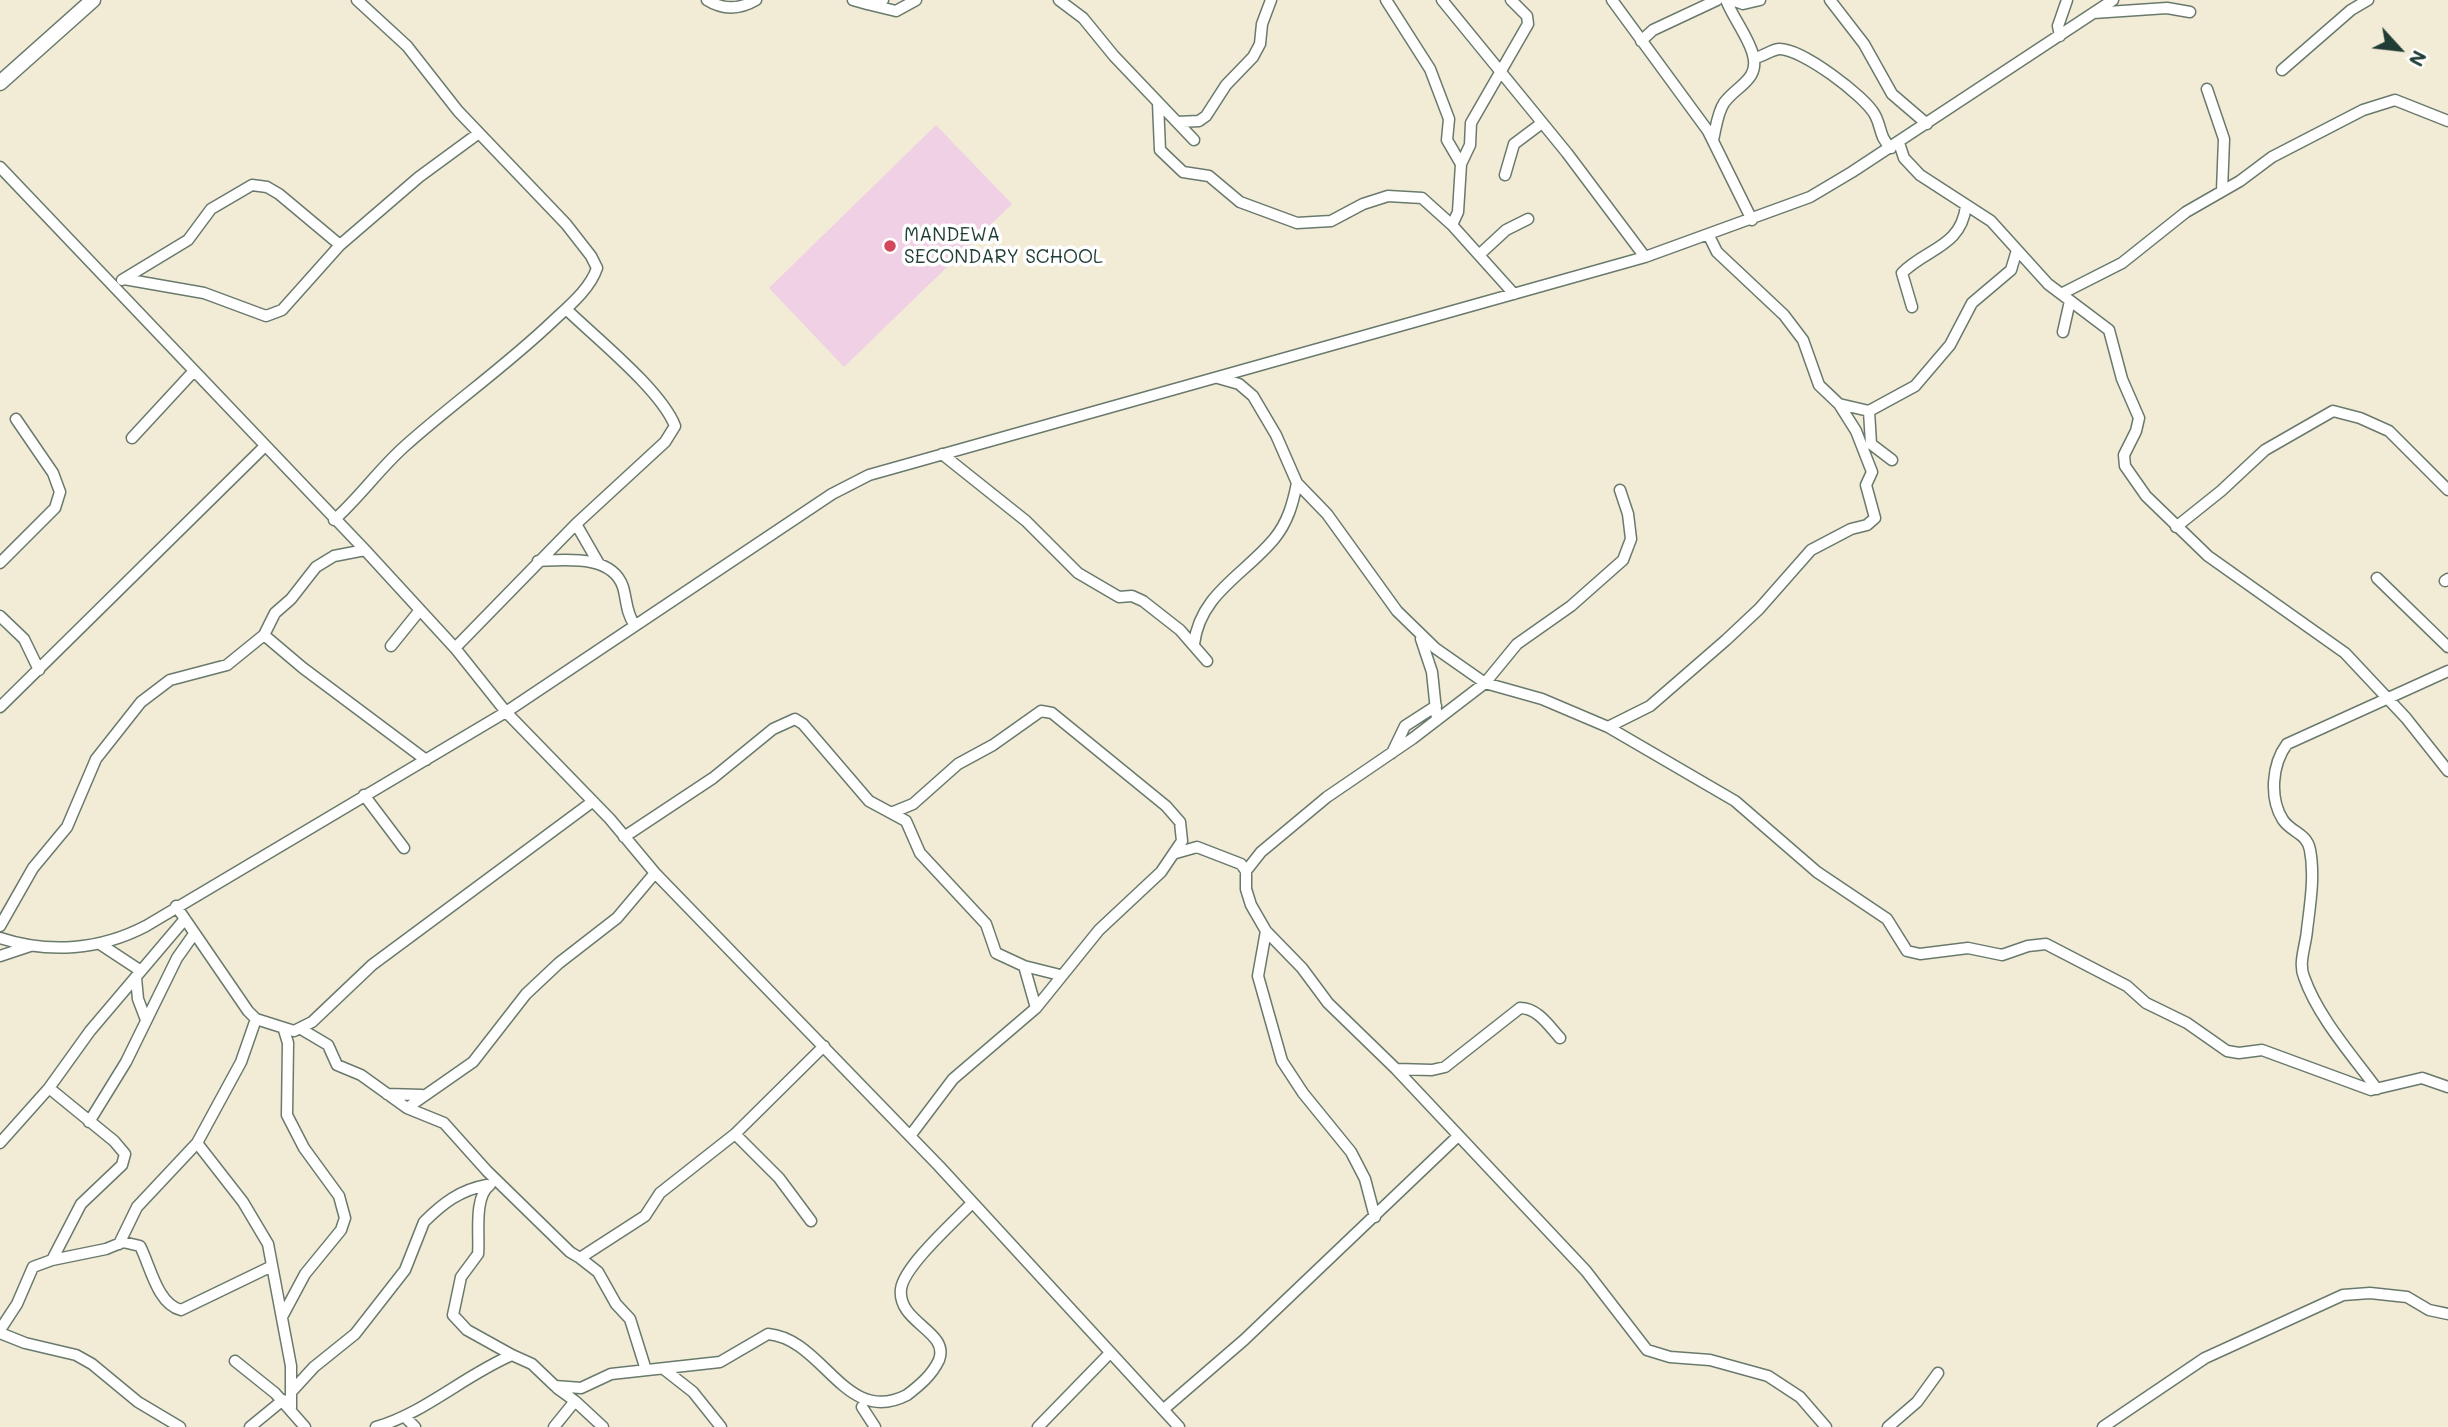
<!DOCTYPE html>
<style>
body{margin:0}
#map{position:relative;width:2448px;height:1427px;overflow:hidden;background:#f2ecd7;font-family:Mali,sans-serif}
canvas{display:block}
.north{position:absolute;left:2364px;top:14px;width:70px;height:70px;-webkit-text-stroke:5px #fff;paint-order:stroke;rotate:117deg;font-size:19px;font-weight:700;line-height:28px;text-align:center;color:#1f3d34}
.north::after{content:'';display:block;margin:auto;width:24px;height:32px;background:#1f3d34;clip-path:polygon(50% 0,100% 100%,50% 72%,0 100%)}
</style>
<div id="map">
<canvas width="2448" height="1427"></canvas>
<div class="north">N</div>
</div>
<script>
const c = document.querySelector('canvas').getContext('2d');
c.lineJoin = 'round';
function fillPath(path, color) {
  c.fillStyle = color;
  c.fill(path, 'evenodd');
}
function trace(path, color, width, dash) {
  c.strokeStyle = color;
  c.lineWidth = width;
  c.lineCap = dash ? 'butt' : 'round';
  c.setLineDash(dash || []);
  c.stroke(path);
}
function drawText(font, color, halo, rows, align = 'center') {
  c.font = font + ' Mali,sans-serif';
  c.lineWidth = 7;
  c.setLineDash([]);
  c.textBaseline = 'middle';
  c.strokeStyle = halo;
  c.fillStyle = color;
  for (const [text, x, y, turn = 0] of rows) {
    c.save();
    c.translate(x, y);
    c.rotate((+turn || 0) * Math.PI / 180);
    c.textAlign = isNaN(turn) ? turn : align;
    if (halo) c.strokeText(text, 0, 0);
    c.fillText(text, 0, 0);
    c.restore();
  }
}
fillPath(new Path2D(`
 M936,125L1012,204L844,367L769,288Z`), '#f0d0e4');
const minor = new Path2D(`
 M707,0C723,10 739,10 756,0
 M853,0L867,4L883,0
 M1059,0L1083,18L1114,56L1194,140
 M1386,0L1430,69L1449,119L1447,140L1461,164
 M1442,0L1567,153L1645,257
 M1612,0L1708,131L1752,220
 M1732,0L1743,4L1760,0
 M1830,0L1864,44L1892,94L1927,124
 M867,4L896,11L916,0
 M2093,13L2167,8L2190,12
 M2060,36L2058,26L2067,0
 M1641,41L1653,30L1717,0
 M1754,58C1763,57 1770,50 1779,49C1801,48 1865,96 1875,115C1882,128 1879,137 1891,148
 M2282,70L2351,10L2368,0
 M2207,89L2224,139L2222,191
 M1158,103L1160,150L1183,172L1209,176L1240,202L1297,223L1331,221L1363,204L1388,196L1422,198L1452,225L1514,294
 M1177,122L1199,121L1206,116L1226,85L1253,57L1260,44L1262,24L1271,0
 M1713,140C1716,128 1717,114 1724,103C1736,86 1760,80 1753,55C1749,38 1733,18 1726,0
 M1899,143L1904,158L1920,175L1991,221L2048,284L2109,330L2122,379L2139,418L2136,431L2124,455L2125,466L2146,496L2208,556L2345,653L2406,718L2448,771
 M0,167L365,550L455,648L506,712L610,819L655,873L939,1166L1179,1427
 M1505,175L1514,144L1542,123
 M1452,225L1458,212L1461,164L1470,145L1471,123L1528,24L1527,16L1511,0
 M1480,254L1506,230L1528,219
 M124,279L204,293L266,316L282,310L340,245L419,177L479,133
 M122,280L188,240L211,209L252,185L267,187L279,194L340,245
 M2061,294L2122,263L2186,212L2240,181L2272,157L2363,110L2395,100L2448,121
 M1912,307L1902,273C1927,248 1961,247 1966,206
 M2063,332L2070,301
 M1218,378L1239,384L1253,396L1276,435L1297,483L1327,514L1397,611L1435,648L1485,683L1542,699L1608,727L1735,801L1817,872L1887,919L1907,951L1920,954L1968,948L2002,955L2028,946L2046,944L2127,986L2146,1003L2187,1023L2227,1051L2239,1053L2262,1050L2371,1090L2422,1078L2448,1087
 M1839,404L1869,411L1915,386L1950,345L1972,303L2011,270L2017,250
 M1869,411L1871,444L1892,460
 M132,438L193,372
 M942,454L1026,521L1078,573L1119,597L1132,596L1143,601L1180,630L1207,661
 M1620,490L1628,514L1631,539L1623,560L1571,606L1517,644L1485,683L1412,739L1327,797L1261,852L1246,871V889L1251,905L1266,931L1302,968L1328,1003L1396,1069L1586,1271L1647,1350L1670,1357L1710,1360L1768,1376L1800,1397L1826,1427
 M334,520C360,497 379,469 405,446C453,403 506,366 553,321C569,306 590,289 597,268L591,256L566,224L458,111L407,46L357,0
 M576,524L599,564
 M2176,527L2221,491L2265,450L2333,411L2360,418L2389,431L2448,490
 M538,561C565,560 612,554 623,587C627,601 626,612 634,624
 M0,563L55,508L60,492L53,473L16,419
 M2377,578L2448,647
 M2445,581L2448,579
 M0,616L24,639L39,670
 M264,635L303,668L426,760
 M1421,639L1432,672L1437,720
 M1194,644C1200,594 1244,575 1274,539C1288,522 1293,503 1297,483
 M391,646L420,610
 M455,648L576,524L665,442L675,426C661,390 596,338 566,309
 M0,707L264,447
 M1608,727L1650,706L1726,640L1759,609L1811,550L1851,529L1867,525L1875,518L1866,485L1872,472L1856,431L1839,404L1819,385L1803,340L1784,315L1717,252L1709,236
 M1392,753L1405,726L1436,706
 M364,795L404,848
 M891,813L913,804L958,764L993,745L1041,711L1052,713L1166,806L1180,822L1182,841L1161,872L1099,930L1036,1008L953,1079L910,1136
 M624,837L713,778L773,729L795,719L803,724L869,801L906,821L920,853L986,924L996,953L1024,966L1060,975
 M1176,853L1197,847L1241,864L1246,871
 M176,906L248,1011L256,1019L294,1031L312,1022L372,965L592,802
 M0,926L33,868L67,827L96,759L141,702L170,680L227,665L264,635L275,613L291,599L316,567L334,556L365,550
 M1266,931L1258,976L1282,1061L1303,1093L1351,1152L1365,1179L1375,1217
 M0,938C49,954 100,950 146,926L506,712L832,494L869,475L1645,257L1810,197L1852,172L2113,0
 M100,944L141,971
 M0,956L30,946
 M1024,966L1036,1008
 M136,978L138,999L146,1020
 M301,1029L328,1045L337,1065L361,1075L407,1108L444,1123L487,1171L570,1252L580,1258L645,1216L660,1193L735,1134L824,1046
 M1396,1069L1432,1070L1445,1067L1520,1008C1538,1008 1549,1026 1560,1038
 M49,1088L114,1141L125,1154L122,1165L81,1204L52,1260
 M2377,1089C2352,1055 2318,1017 2304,977C2298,963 2306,945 2307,930C2310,905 2315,876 2310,850C2307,833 2292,833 2283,820C2269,798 2272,764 2287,744L2448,671
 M387,1094L422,1095
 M407,1108L473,1062L526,994L559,963L617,918L655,873
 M89,1122L126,1062L177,958L194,934
 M735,1134L779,1178L811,1221
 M0,1143L49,1088L90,1031L185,919
 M197,1143L243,1202L268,1244L291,1366V1408
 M490,1185C473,1197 480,1237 478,1254L461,1277L453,1315L467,1330L512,1355
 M119,1244L137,1207L197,1143L241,1062L256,1019
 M580,1258L598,1272L616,1304L630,1319L646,1370
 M282,1317L305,1274L341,1230L345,1218L339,1196L304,1148L287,1115L288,1043L284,1030
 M0,1330L17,1304L33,1267L52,1260L106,1249L123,1242L140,1246C150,1265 157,1304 181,1310L270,1267
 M0,1333L25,1343L76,1355L92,1364L138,1402L180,1427
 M235,1361L275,1393L305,1427
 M665,1370L693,1392L721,1427
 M292,1391L314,1367L355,1334L373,1311L405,1270L424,1222C443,1203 460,1190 487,1185
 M575,1401L603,1427
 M862,1407L875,1427
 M1164,1409L1244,1340L1457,1137
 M405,1417L415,1427
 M250,1427L283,1400
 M376,1427C423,1414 465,1375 512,1355L532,1364L555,1386L581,1388L611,1374L720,1362L768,1334C824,1339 845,1427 907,1395C920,1385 932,1375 939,1360C950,1331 897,1323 901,1289C904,1266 955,1221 972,1203
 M554,1427L575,1401L557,1388
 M1038,1427L1110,1353
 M1888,1427L1917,1402L1938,1373
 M2103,1427L2205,1358L2343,1295L2370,1293L2407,1297L2429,1310L2448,1314`);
const secondary = new Path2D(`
 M0,83L93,0`);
trace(minor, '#697a6d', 13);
trace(secondary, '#697a6d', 17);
trace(minor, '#fff', 10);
trace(secondary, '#fff', 14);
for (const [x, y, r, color] of [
 [890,246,7,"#d1495b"]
]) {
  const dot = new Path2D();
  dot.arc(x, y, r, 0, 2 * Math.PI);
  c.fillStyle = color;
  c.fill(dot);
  trace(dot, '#fff', 2.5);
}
drawText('19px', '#1f3d34', '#fff', [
 ["MANDEWA",904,235],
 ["SECONDARY SCHOOL",904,257]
], 'left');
</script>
